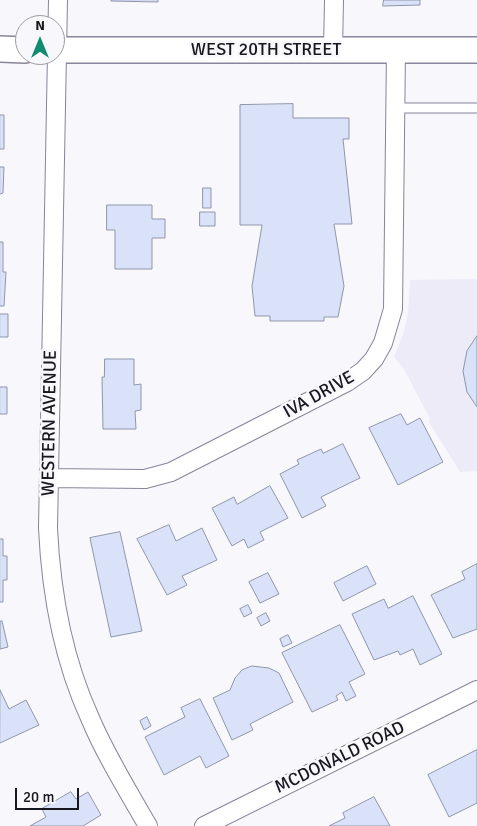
<!DOCTYPE html>
<style>
body{margin:0}
#map{position:relative;width:477px;height:826px;overflow:hidden;background:#f8f7fb;font-family:Signika,sans-serif}
canvas{display:block}
.north{position:absolute;left:15px;top:15px;width:50px;height:50px;box-sizing:border-box;background:#f8f7fb;border:1px solid #9e9da3;border-radius:50%;rotate:0deg;font-size:14px;font-weight:700;line-height:20px;text-align:center;color:#18161e}
.north::after{content:'';display:block;margin:auto;width:18px;height:22px;background:#108b6f;clip-path:polygon(50% 0,100% 100%,50% 72%,0 100%)}
.scale{position:absolute;left:15px;top:788px;width:64px;height:22px;box-sizing:border-box;border:2px solid #18161e;border-top:0;padding-left:6px;font-size:15px;line-height:18px;white-space:nowrap;color:#18161e;-webkit-text-stroke:4px #f8f7fb;paint-order:stroke}
</style>
<div id="map">
<canvas width="477" height="826"></canvas>
<div class="north">N</div>
<div class="scale">20 m</div>
</div>
<script>
const c = document.querySelector('canvas').getContext('2d');
c.lineJoin = 'round';
function fillPath(path, color) {
  c.fillStyle = color;
  c.fill(path, 'evenodd');
}
function trace(path, color, width, dash) {
  c.strokeStyle = color;
  c.lineWidth = width;
  c.lineCap = dash ? 'butt' : 'round';
  c.setLineDash(dash || []);
  c.stroke(path);
}
function drawText(font, color, halo, rows, align = 'center') {
  c.font = font + ' Signika,sans-serif';
  c.lineWidth = 5;
  c.setLineDash([]);
  c.textBaseline = 'middle';
  c.strokeStyle = halo;
  c.fillStyle = color;
  for (const [text, x, y, turn = 0] of rows) {
    c.save();
    c.translate(x, y);
    c.rotate((+turn || 0) * Math.PI / 180);
    c.textAlign = isNaN(turn) ? turn : align;
    if (halo) c.strokeText(text, 0, 0);
    c.fillText(text, 0, 0);
    c.restore();
  }
}
fillPath(new Path2D(`
 M477,279V471L460,472L429,422L430,419L404,369L394,357L404,332L408,312L410,280Z`), '#edebf7');
const building = new Path2D(`
 M158,0V2L111,1V0Z
 M384,0H420V5L383,6Z
 M293,104V118H349V139H343L352,224H334L344,286L338,317H324V321H270V316H255L252,286L262,225H240V105Z
 M0,115H4V149H0Z
 M0,167H4L3,193L0,194Z
 M203,188H211V208H203Z
 M107,205H152V219H165V238H152V269H115V230H107Z
 M200,212H215V226H200Z
 M0,242H3V272H6L4,306H0Z
 M0,314H8V337H0Z
 M477,336V407L467,392L463,371L467,351Z
 M105,359H134V385L141,384V410L135,411L136,429H103L102,377H104Z
 M0,387H7V414H0Z
 M401,414L407,425L420,418L443,462L398,485L369,428Z
 M343,444L360,478L321,497L326,506L302,518L280,474L299,464L297,460L321,449L323,453Z
 M270,486L288,518L260,532L264,540L248,548L244,539L232,546L212,508L234,497L237,504Z
 M169,525L176,541L202,528L217,560L182,576L187,585L167,595L137,539Z
 M120,532L142,631L111,637L90,538Z
 M0,539H3V556H7V580H3V602H0Z
 M477,564V629L453,638L431,595L465,579L462,572Z
 M367,566L376,584L343,601L334,583Z
 M268,573L279,594L260,603L249,582Z
 M413,596L442,654L420,665L413,649L400,655L398,651L374,660L352,614L384,599L388,608Z
 M248,605L252,613L244,617L240,609Z
 M266,613L270,621L261,626L257,618Z
 M2,621L8,647L0,649V622Z
 M340,625L365,674L349,682L356,696L346,701L342,692L336,696L338,700L312,712L282,653Z
 M288,635L292,643L283,647L280,639Z
 M252,666L269,668L279,673L293,702L250,724L253,730L232,740L213,698L230,690L235,678L242,670Z
 M0,690L9,709L26,700L39,725L0,743Z
 M200,699L229,756L206,768L200,756L164,775L145,737L185,717L181,708Z
 M147,717L151,726L144,730L140,721Z
 M477,750V803L449,817L428,775Z
 M71,792L76,799L88,792L101,815L83,826H30L46,817L42,809Z
 M374,797L390,826H329L345,818L343,813Z`);
fillPath(building, '#d9e2f8');
trace(building, '#8f96aa', 1);
const lane = new Path2D(`
 M395,108H477`);
const street = new Path2D(`
 M58,0L48,528C51,593 63,659 90,718C106,756 128,791 148,826
 M333,50L334,0
 M49,478L145,479L171,472L347,382L363,371L374,359L383,343L393,309L396,50
 M204,826L477,690`);
const secondary = new Path2D(`
 M0,49L25,50
 M55,50H477`);
trace(lane, '#888499', 11);
trace(street, '#888499', 20);
trace(secondary, '#888499', 28);
trace(lane, '#fff', 9);
trace(street, '#fff', 18);
trace(secondary, '#fff', 25);
drawText('18px', '#18161e', '#f8f7fb', [
 ["WEST 20TH STREET",266,50],
 ["IVA DRIVE",319,395,-29],
 ["WESTERN AVENUE",50,423,-89],
 ["MCDONALD ROAD",340,758,-26]
]);
</script>
